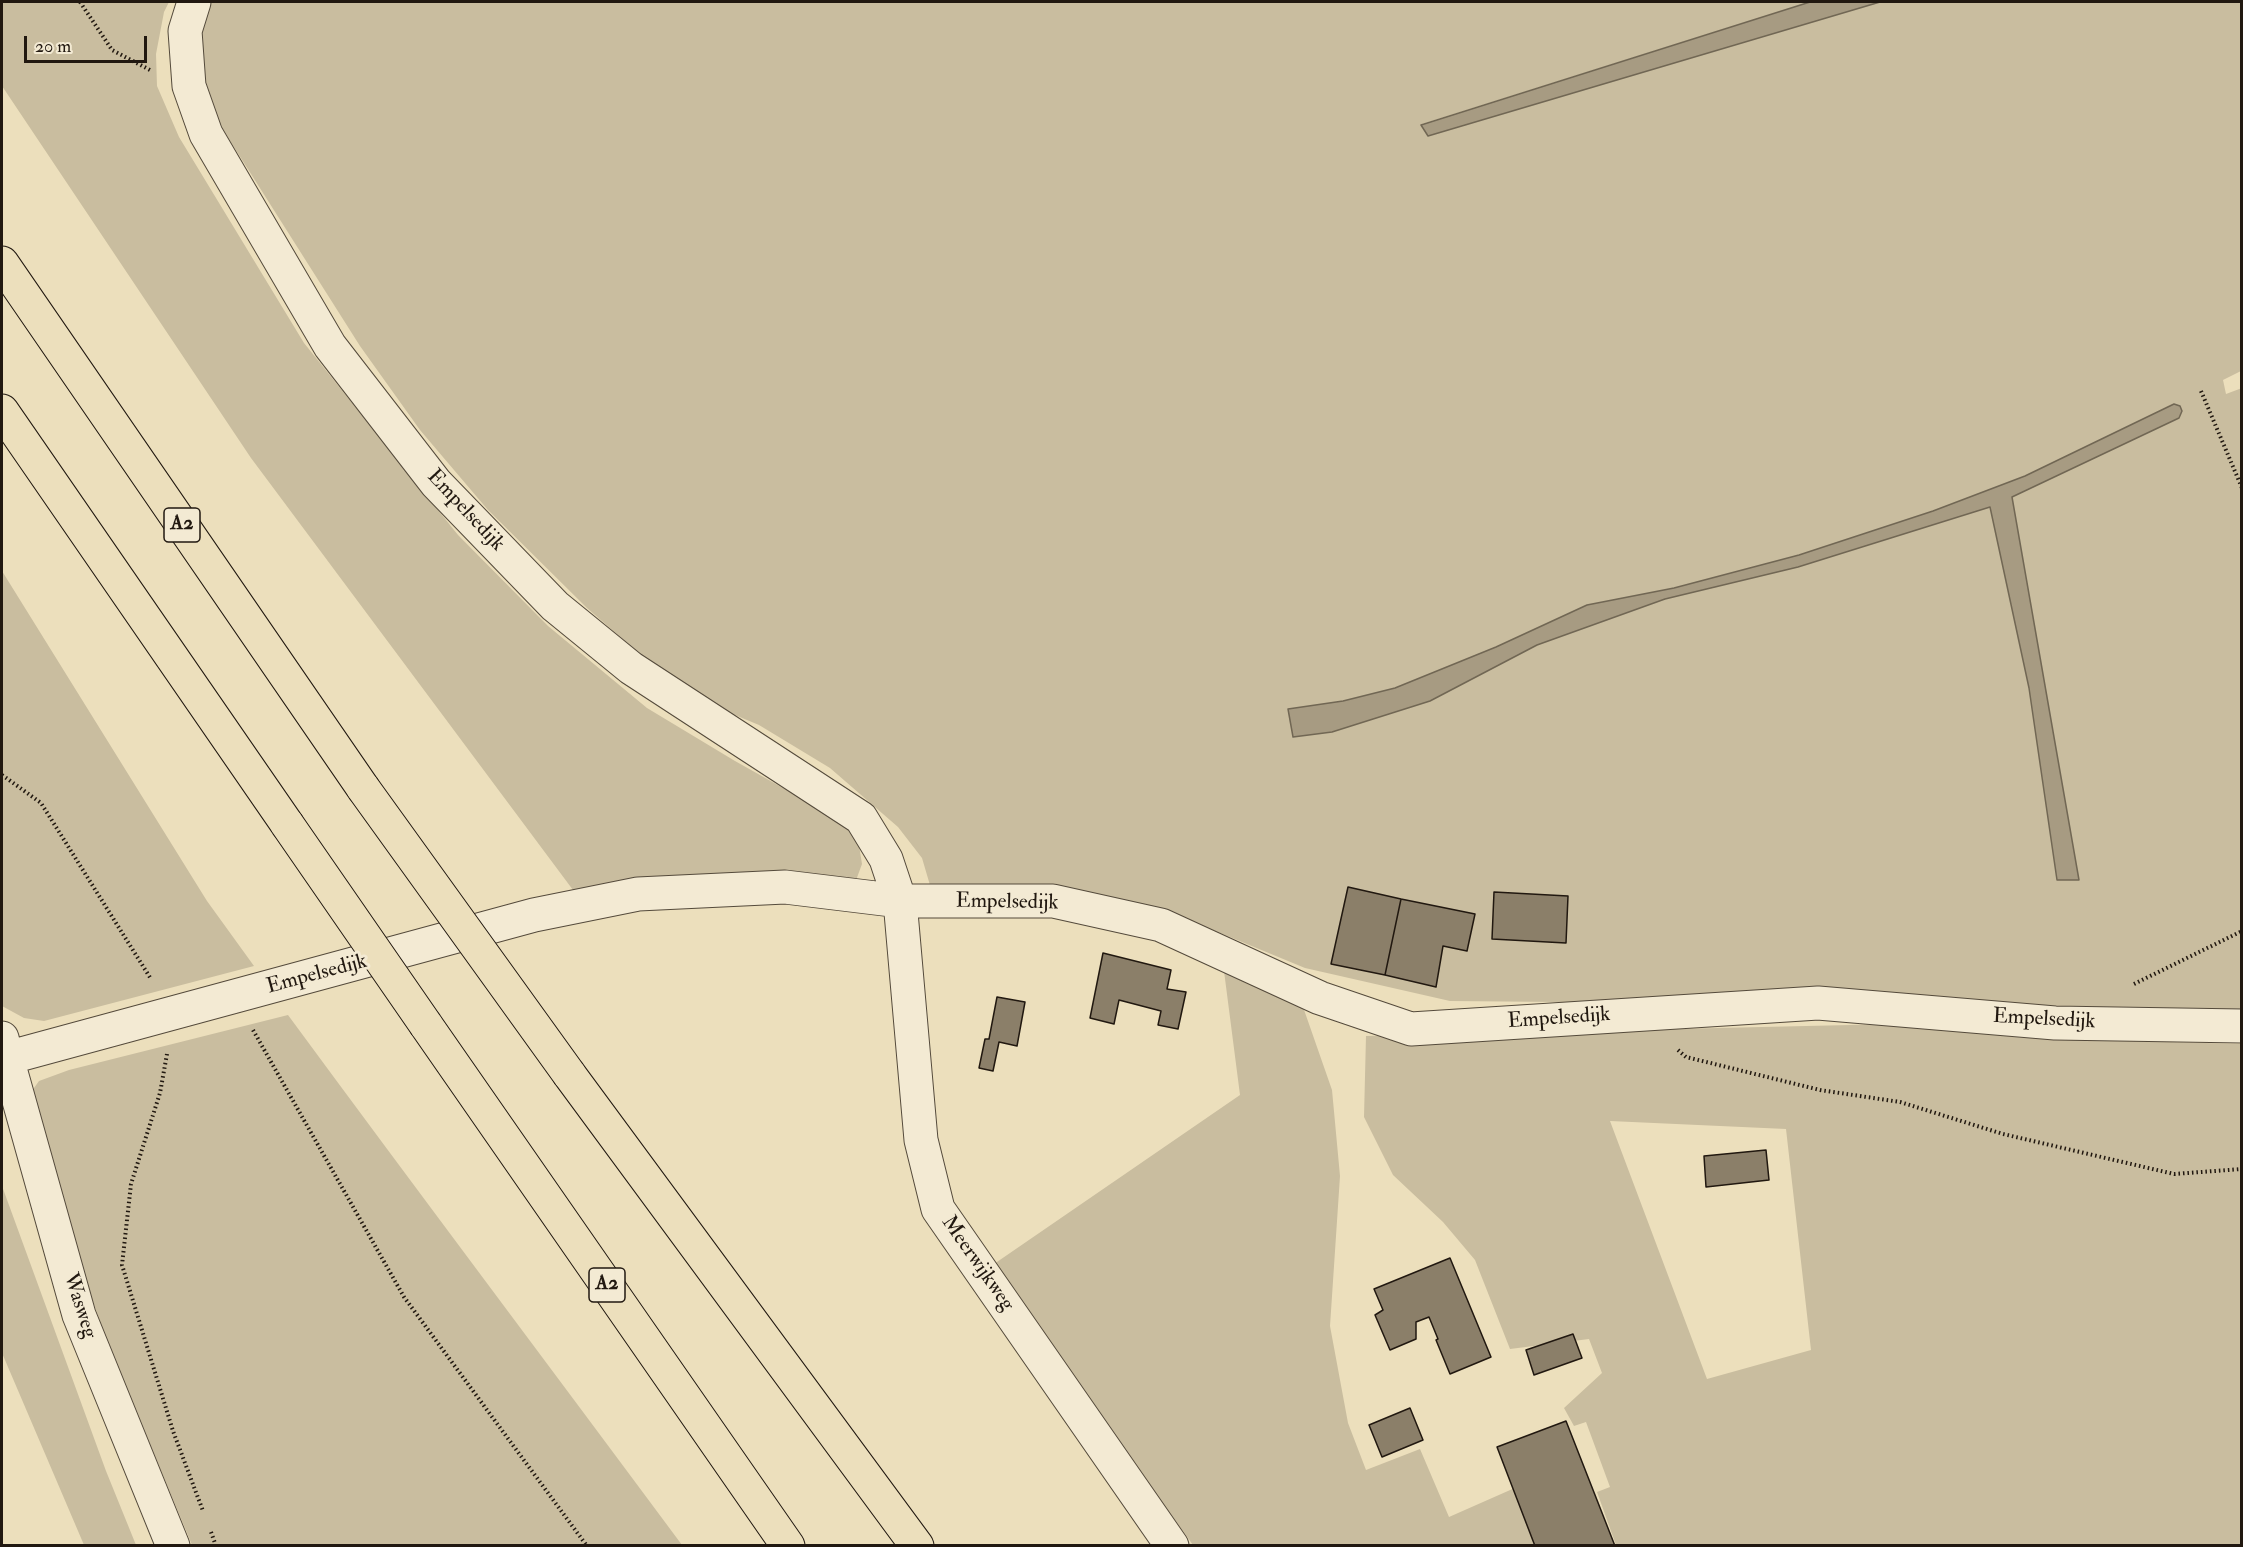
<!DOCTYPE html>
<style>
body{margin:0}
#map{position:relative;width:2243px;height:1547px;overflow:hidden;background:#ecdfbc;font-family:"IM FELL Double Pica",serif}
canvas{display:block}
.frame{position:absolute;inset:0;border:3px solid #211810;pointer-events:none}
.scale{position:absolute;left:24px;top:36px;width:123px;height:27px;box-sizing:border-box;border:3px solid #211810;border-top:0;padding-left:8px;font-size:18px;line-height:21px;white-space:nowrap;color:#211810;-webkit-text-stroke:4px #f3ead3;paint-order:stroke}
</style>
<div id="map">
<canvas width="2243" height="1547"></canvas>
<div class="frame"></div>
<div class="scale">20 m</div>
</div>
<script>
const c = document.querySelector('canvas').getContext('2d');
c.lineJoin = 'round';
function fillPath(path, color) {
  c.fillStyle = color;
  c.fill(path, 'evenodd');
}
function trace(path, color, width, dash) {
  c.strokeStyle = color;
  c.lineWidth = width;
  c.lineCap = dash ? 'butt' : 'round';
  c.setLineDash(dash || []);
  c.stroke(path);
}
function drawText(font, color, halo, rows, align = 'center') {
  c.font = font + ' "IM FELL Double Pica",serif';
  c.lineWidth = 6;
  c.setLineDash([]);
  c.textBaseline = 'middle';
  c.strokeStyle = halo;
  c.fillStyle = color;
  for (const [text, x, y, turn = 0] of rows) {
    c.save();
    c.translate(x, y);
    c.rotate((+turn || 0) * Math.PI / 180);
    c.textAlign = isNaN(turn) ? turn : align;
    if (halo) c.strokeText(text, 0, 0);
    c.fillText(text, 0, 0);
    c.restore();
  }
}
fillPath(new Path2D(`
 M2,2H169L164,12L156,54L157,86L179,137L304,343L458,535L548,626L647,708L735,761L840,820L858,839L862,864L855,883L813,879L671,875L573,890L251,458L2,86Z
 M210,2H1810L1422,124L1428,136L1880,2H2241V371L2223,380L2226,394L2242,388L2241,1015L2231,1016L1993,1002L1666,1003L1450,1001L1305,968L1196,923L932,892L922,858L898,827L830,768L759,725L706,703L673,683L587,608L488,510L420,430L360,346L232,144L194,79L188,39ZM2174,404L2182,411L2179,418L2012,497L2079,880H2057L2029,688L1990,506L1798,567L1665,599L1537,645L1494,667L1293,737L1343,701L1395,688L1496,647L1587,605L1674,588L1799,555L1933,511L2025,476Z
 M2,571L207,901L254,966L44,1021L24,1018L2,1006Z
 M1224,971L1302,1004L1332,1090L1340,1176L1330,1326L1348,1423L1366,1470L1420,1449L1449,1517L1517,1487L1538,1545H1193L1085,1396L994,1264L1240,1095Z
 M288,1015C418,1192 551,1368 682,1545H192L108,1344L31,1127L24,1102L39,1081L69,1070Z
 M1894,1024L2027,1038L2241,1044V1545H1616L1597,1492L1610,1487L1586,1422L1574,1426L1564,1408L1602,1373L1589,1339L1510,1349L1475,1260L1443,1222L1393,1175L1364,1117L1366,1036ZM1610,1121L1786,1129L1811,1350L1707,1379Z
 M2,1186L106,1471L136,1545H84L2,1353Z`), '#c9bd9f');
const water = new Path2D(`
 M1810,2H1880L1428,136L1421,125Z
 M2174,404L2180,406L2182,411L2179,418L2012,497L2079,880H2057L2029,688L1990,507L1798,567L1665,599L1537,645L1430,701L1332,732L1293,737L1288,709L1343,701L1395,688L1496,647L1587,605L1674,588L1799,555L1933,511L2025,476Z`);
fillPath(water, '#a79b82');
trace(water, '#716754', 1.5);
const building = new Path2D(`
 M1348,887L1401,899L1385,975L1331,964Z
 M1494,892L1568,896L1566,943L1492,939Z
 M1401,899L1475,914L1467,951L1443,946L1436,987L1385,975Z
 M1103,953L1171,970L1167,989L1186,992L1178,1029L1158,1025L1161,1011L1119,1000L1114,1024L1090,1018Z
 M997,997L1025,1002L1017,1046L999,1042L993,1071L979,1068L985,1039H989Z
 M1766,1150L1769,1180L1706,1187L1704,1156Z
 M1450,1258L1491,1357L1450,1374L1436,1340L1438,1339L1429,1317L1416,1322V1339L1390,1350L1375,1315L1383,1310L1374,1289Z
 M1573,1334L1582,1358L1534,1375L1526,1350Z
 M1410,1408L1423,1440L1382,1457L1369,1425Z
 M1566,1421L1615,1546H1535L1497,1447Z`);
fillPath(building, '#8b7f69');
trace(building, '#211810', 1.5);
const minor = new Path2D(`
 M194,2L185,31L189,86L206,134L330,346L436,483L555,606L631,668L861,818L886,859L900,901L921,1140L938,1209L1172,1546
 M2,1038L7,1058L534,915L638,894L785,887L900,901H1053L1161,925L1320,998L1411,1029L1818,1003L2055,1023L2242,1026
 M7,1058L79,1315L173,1546`);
const highway = new Path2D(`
 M2,263L363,788
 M2,411L287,824
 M426,1025L788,1546
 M569,1074L917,1546`);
trace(minor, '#544a3b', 35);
trace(highway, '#211810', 35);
trace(new Path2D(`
 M80,2L112,50L150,70
 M2201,391L2242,488
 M2,775L41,803L151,979
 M2134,984L2242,931
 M253,1030L404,1297L587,1546
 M1678,1050L1686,1057L1820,1090L1900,1102L2003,1134L2174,1174L2242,1169
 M167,1054L160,1093L131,1184L122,1265L173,1431L203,1511
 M211,1532L216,1546`), '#211810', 4, [1.5, 3]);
trace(minor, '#f3ead3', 33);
trace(highway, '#ecdfbc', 33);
const highwayBridge = new Path2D(`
 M363,788L569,1074
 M287,824L426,1025`);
trace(highwayBridge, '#211810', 35, []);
trace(highwayBridge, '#ecdfbc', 33);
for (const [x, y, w] of [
 [182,525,36],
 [607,1285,36]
]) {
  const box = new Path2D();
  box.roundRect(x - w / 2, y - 17, w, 34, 4.5);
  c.fillStyle = '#f3ead3';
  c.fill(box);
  trace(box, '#211810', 1.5);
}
drawText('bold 20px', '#211810', null, [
 ["A2",182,525],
 ["A2",607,1285]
]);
drawText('21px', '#211810', '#f3ead3', [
 ["Empelsedijk",465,511,47],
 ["Empelsedijk",1007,903,1],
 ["Empelsedijk",317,975,-15],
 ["Empelsedijk",1559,1019,-4],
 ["Empelsedijk",2044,1020,3],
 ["Meerwijkweg",977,1264,55],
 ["Wasweg",79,1306,72]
]);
</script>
